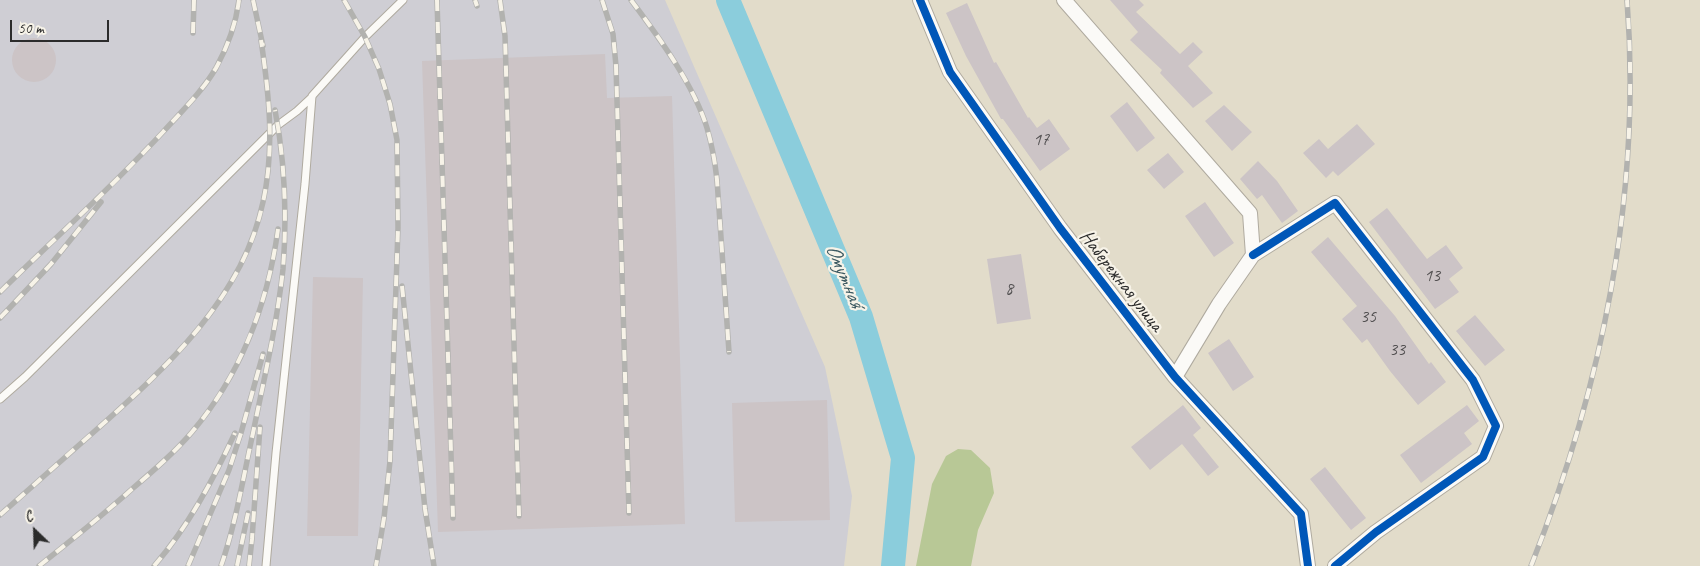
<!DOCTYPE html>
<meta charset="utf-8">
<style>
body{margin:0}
#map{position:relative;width:1700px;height:566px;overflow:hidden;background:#e2dcca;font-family:Caveat,sans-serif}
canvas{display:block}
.north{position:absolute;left:10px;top:506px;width:50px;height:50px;-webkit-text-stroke:4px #f7f3e8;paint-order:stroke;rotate:336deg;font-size:14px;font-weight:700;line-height:20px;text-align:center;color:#2b2b2b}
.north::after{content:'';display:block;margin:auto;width:18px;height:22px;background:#2b2b2b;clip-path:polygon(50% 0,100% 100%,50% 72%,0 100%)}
.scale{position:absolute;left:10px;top:20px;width:99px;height:22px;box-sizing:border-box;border:2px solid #2b2b2b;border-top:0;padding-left:6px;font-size:15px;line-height:18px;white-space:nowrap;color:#2b2b2b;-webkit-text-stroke:4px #f7f3e8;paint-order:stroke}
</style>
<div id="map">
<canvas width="1700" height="566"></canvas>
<div class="north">С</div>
<div class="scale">50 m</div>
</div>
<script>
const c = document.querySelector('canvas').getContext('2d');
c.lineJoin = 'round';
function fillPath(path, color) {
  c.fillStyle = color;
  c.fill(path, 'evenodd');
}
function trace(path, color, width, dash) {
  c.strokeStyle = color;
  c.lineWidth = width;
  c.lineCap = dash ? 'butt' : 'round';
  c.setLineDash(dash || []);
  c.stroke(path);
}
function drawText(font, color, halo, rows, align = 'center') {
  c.font = font + ' Caveat,sans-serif';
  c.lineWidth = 4.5;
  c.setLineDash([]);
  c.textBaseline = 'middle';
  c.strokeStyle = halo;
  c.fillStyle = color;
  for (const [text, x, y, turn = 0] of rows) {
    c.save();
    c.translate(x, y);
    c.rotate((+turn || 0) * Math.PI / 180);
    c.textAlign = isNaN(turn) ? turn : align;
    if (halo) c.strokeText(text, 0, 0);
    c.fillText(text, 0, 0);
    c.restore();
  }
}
fillPath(new Path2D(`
 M0,0H665L825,367L852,496L844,566H0Z`), '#cfced4');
fillPath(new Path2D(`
 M958,449L971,450L990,468L994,493L978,530L971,566H916L932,484L946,456Z`), '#b8c896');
trace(new Path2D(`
 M728,0L861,317L903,458L893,566`), '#8bcddc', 24);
fillPath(new Path2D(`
 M1110,0H1139L1144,5L1136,12L1180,54L1193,42L1203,52L1188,66L1213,93L1193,108L1160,73L1162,70L1130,40L1138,32Z
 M967,3L994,63L996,62L1028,118L1029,117L1037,128L1049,119L1070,149L1040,171L1003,119H1001L966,56L946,13Z
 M12 60a22 22 0 1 1 44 0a22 22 0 1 1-44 0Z
 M605,54L607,98L672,96L685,524L438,532L422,61Z
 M1127,102L1155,138L1137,152L1110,116Z
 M1224,105L1252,132L1232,151L1205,121Z
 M1357,124L1375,144L1338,176L1333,171L1326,178L1303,153L1319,139L1328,149Z
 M1168,153L1184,172L1164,189L1147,170Z
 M1258,161L1277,181L1298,211L1282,223L1262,195L1257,199L1240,179Z
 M1205,202L1234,243L1214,257L1185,216Z
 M1387,208L1427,259L1446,245L1463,268L1449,279L1459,292L1435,309L1369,222Z
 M1328,237L1395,316L1429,364L1431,362L1446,382L1418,405L1390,371L1367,339L1362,343L1342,319L1357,306L1311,252Z
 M1021,254L1031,319L997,324L987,259Z
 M313,277L363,278L358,536H307Z
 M1475,315L1505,350L1485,366L1456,331Z
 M1229,339L1254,377L1233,391L1208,353Z
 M827,400L830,520L735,522L732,403Z
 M1183,405L1201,428L1193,435L1219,467L1208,476L1182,444L1150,470L1131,447Z
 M1467,405L1479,421L1464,433L1472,444L1421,483L1400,455Z
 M1325,467L1366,518L1351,530L1310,479Z`), '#ccc4c6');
const lane = new Path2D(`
 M0,399L25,377L278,125L297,111L312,97
 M266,566L276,453L305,184L312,96L365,37L403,0`);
const street = new Path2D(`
 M920,0L950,72L1060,228L1175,377L1301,514L1308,566
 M1064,0L1250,213L1253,255L1219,304L1175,377
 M1253,255L1335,203L1473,380L1496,426L1483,457L1376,532L1335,566`);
trace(lane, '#afaa9f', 9);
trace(street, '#afaa9f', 16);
trace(lane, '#fbfaf7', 7);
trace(street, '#fbfaf7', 14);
const rail = new Path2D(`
 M253,0L263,46
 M344,0L365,37L379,69L390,104L397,140L398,228L390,461L384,518L376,566
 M437,0L453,518
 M475,0L477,6
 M500,0L505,36L519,516
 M602,0L613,34L616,66L629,513
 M631,0C658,36 694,85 707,128C712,145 715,162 717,180L729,352
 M193,33L194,0
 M402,286L425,509L434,566
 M0,292C54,239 111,188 163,132C181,112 202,92 216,68C227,48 236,23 239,0
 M0,318L51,264L101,202
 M0,515C32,487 64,458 96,430C166,368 243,298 263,202C275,148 269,94 261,40
 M39,566C70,541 102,516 132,489C153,471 174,453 192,432C241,374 268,303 278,229
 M154,566C188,527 213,480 235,433
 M188,566L229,470L241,433L263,354
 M221,566C236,523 243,478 253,433C264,379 277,324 283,269C287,217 285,162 275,110
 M237,566L248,513
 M249,566L252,539L260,427
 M1531,566C1602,387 1642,193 1627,0`);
trace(rail, '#b2b2af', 5.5);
trace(rail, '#f7f3e8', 4, [11]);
trace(new Path2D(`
 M920,0L950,72L1060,228L1175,377L1301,514L1308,566
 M1253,255L1335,203L1473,380L1496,426L1483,457L1376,532L1335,566`), '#0057b8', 8);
drawText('18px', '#535152', null, [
 ["17",1041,140],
 ["13",1432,276],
 ["8",1009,289],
 ["35",1368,317],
 ["33",1397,350]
]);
drawText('20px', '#2b2b2b', '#f7f3e8', [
 ["Набережная улица",1121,281,52]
]);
drawText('italic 21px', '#3d5a62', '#f7f3e8', [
 ["Омутна́я",844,276,67]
]);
</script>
